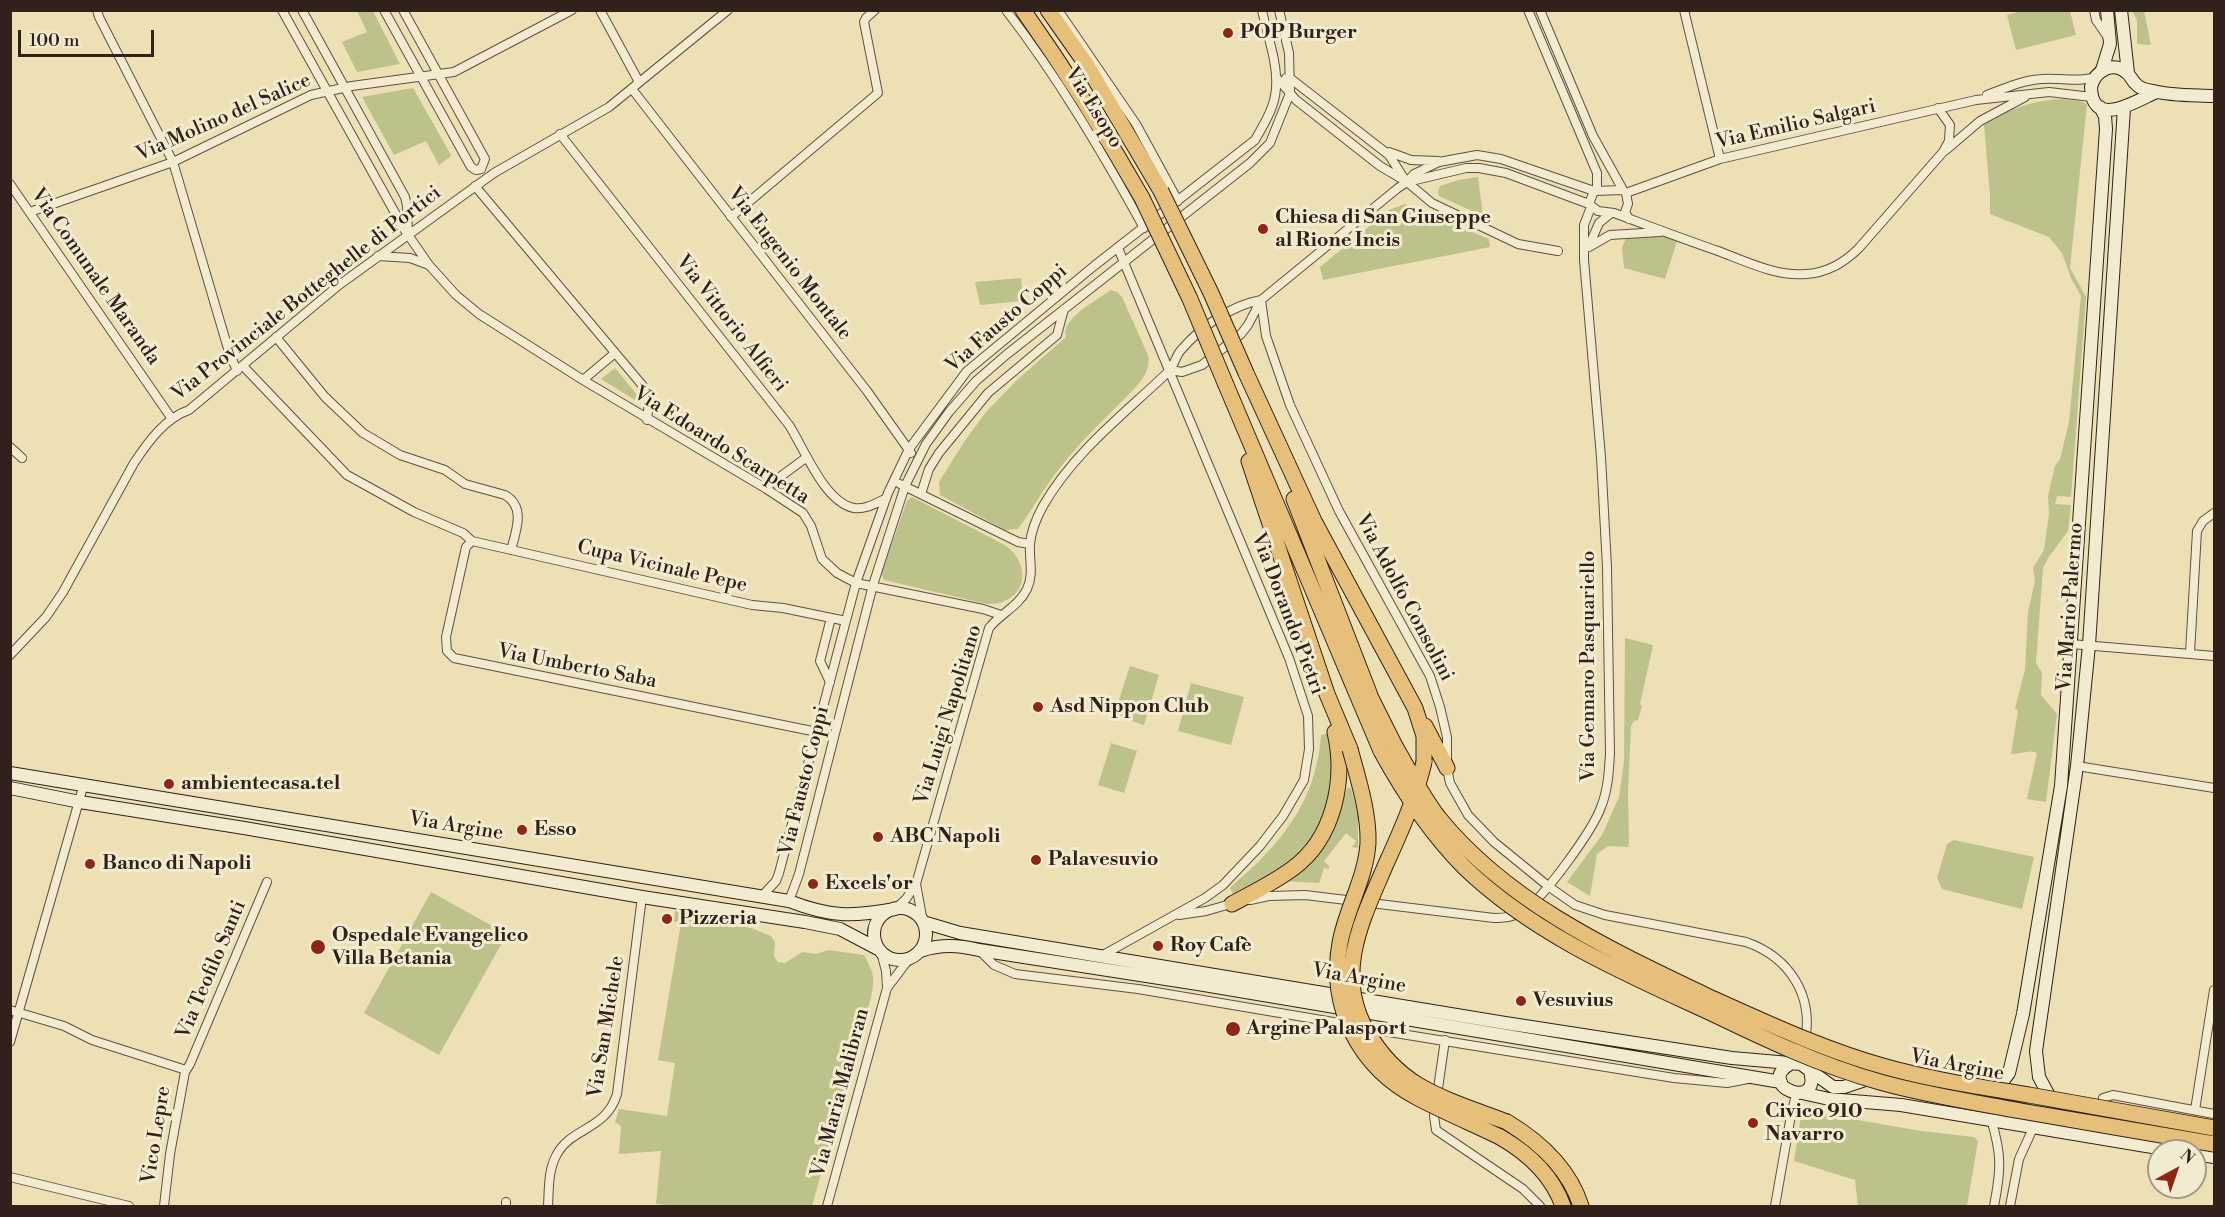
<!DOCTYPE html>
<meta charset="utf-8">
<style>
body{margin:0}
#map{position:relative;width:2225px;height:1217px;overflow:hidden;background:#ede0b5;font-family:"Libre Bodoni",serif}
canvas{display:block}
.frame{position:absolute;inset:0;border:12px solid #30211a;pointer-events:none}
.north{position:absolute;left:2147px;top:1139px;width:60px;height:60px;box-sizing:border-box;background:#f3ebcf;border:2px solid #a59a87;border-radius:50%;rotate:40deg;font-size:16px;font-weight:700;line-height:24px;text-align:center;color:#30211a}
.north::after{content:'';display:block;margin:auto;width:21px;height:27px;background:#8f2418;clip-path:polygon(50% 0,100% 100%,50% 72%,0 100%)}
.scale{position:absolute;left:18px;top:30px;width:136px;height:27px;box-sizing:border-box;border:3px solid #30211a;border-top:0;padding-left:8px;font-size:18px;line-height:21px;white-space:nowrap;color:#30211a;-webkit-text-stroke:4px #f3ebcf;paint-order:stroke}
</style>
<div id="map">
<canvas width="2225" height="1217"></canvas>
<div class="frame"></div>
<div class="north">N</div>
<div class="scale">100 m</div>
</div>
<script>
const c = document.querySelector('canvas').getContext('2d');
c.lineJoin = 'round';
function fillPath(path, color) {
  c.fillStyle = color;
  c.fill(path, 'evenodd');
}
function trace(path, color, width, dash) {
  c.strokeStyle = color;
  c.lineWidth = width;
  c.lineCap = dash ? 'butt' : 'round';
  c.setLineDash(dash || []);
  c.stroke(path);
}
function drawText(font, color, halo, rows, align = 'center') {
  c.font = font + ' "Libre Bodoni",serif';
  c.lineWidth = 6;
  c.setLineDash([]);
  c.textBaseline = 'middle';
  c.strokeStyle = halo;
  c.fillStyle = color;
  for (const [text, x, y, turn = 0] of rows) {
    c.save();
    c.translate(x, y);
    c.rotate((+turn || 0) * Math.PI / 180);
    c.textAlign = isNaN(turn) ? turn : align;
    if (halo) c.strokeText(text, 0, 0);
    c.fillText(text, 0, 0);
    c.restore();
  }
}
fillPath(new Path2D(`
 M2026,10L2070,11L2076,35L2016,50L2007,15Z
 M357,11H373L400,64L357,72L342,42L367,32Z
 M2132,11H2144L2151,45L2137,44V20Z
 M413,88L451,155V156L439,165L426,141L394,155L362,97Z
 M2062,99L2080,101L2087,104L2070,268L2086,297L2071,497L2057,496L2055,504L2071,505L2068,531L2048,558L2043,568L2036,663L2042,673L2041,695L2057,714L2046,802L2027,799L2037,753C2028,749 2020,755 2011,754L2018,711L2015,708L2025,670L2028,612L2035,581L2033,568L2044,550L2049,514L2048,496L2055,466L2060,459L2069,422L2081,296L2071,278L2062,253L2049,237L1990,214V195L1984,125C2008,109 2033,100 2062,99Z
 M1478,177L1483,216L1439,196L1438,191L1440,186L1458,180Z
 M1405,204L1489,239L1490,247L1323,280L1320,267L1389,210Z
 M1652,231L1677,241L1665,279L1624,268L1622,248L1627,235L1645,238Z
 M1021,278L1023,301L980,305L975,282Z
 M1111,290L1117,292L1122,297L1148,355C1151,368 1143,379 1135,388C1109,415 1082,439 1059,469C1044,488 1032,510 1018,529L1005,530L940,495L939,482L964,442L986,412L1018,379L1066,337C1060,319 1097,300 1111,290Z
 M615,368L638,396L637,399L635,400L601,379Z
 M912,497L1003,544C1027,558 1031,592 1002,602C998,604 992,603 987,604L884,580L881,574L907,501Z
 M1625,638L1653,645L1640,704L1642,706L1638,720L1634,721L1631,726L1628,792L1629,843L1628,847L1608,846L1597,854L1590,896L1567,882L1602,835L1619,797L1624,762Z
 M1130,666L1159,675L1144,725L1114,715Z
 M1191,683L1244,697L1231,745L1178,731Z
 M1330,733L1334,767L1326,811L1317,829L1308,843L1295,857L1278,870L1233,894L1230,888C1240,878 1252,869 1261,859C1297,822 1317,786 1321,735Z
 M1111,743L1137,751L1124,793L1098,785Z
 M1347,788H1351L1358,815V848L1352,847L1356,841L1346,833L1324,861L1329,866V869L1324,868L1319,883L1284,881L1330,835L1337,820Z
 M1954,840L2034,857L2022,909L1942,889L1937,878L1947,844Z
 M431,892L507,934L439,1055L364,1013Z
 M675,911L698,914L709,920L751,928L771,936L775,942L774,956L778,962L785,963L802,952L816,954L828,950L864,955C874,973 875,978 871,998L812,1206H668V1205L656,1204L661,1151L619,1154L621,1126L615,1122L619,1109L667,1116L675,1063L658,1060L681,923L674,922Z
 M1806,1111L1921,1131L1974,1137L1978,1141L1967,1206H1858L1855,1180L1794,1161L1801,1117Z`), '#bdc18a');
const street = new Path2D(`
 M97,10L99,17L173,162L229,352L237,371
 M282,10L404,229L429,265L456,295L479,314L583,380L765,488L803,513L811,526L822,559L837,573L856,583L983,609L1001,615
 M302,10L405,197L407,206L408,234
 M384,10L471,167L476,170L481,169
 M403,10L485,159L481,169
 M600,10L639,82
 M1006,10C1059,79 1102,152 1144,228
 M1058,10L1136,124L1178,201
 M1528,10L1597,173V191
 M1540,10L1593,136L1623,190
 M1684,10L1720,159
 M2094,10L2096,20L2109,39
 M1276,77L1296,100L1380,166L1407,182L1432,203L1518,244L1558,251
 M1286,78L1291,79L1389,155L1405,180
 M632,89L867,391L911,453
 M1987,95C2005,88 2023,80 2042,79C2060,77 2078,83 2095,77
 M560,134L789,425C804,448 824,502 854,508C865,510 876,503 885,499
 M1946,150L1980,121L2025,97
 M1389,152L1411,160L1438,161
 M1407,182L1414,174L1439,162L1477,155L1501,159L1594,191
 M10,184L172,419
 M475,186L643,386L649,403L647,420
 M1626,193L1720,159L1976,100L2049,92L2092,97
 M1626,193L1628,204L1625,212L1629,219
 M1589,204L1594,191L1623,190L1626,193
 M30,212L173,162L311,95L352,86L454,72L572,10
 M731,217L878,93L864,22L866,18L875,10
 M1589,246L1599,223L1610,214
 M1589,247L1610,235L1660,232
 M378,256L410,258L429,265
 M1261,300L1266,336L1290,405L1339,511L1430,676L1440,707L1447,737V768L1450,783L1468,815L1494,842L1548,886L1575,905L1605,915L1746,942C1789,957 1814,995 1805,1041
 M276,337L325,397L363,433L400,455L445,470L465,484L505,495C526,507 516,531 511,550
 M243,366L347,475L414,512L463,533L472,541
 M1170,370L1182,372L1202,365L1241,334L1248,325L1261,300L1398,188L1407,182L1466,168H1479L1506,173L1589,204L1598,211L1614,213C1649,226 1683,239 1718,251C1745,261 1777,277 1806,274C1827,273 1844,263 1859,248L1943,152L1949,141L1950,125L1938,108
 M583,380L615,353
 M10,447L22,458
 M900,484L1018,542L1030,544
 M765,488L807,457
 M921,494L929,469L939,453L988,393L1057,335L1064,309
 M472,541L466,547L446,637L447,651L454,658L817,732
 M472,541L752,605L783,608L846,621
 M2071,644L2214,656
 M2190,653L2197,531L2203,521L2214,513
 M10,655L46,617L63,592L134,463C148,442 165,418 189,410L339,285L494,173L609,107L728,10
 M830,682L820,661L831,618
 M2077,766L2214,788
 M916,884L923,922
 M761,897L776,881L779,873L856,583L888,493L909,449L967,371L1094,266L1255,140C1264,124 1275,107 1276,88C1278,63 1267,35 1262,10
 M1250,900L1269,896L1305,895L1494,918C1505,918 1515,917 1525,910C1545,896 1593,830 1601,807C1608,790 1609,771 1610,753L1607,567L1601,457L1584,260V225L1591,207
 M789,901L799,874L873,585L905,486L926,444L949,412L976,381L1006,355L1250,163L1270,143L1290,93L1289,53L1279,10
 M895,909L906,899L916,884L989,628C1000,614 1019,606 1027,589C1034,574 1029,560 1030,544C1031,532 1037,517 1043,506C1074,452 1123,415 1167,373C1174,367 1175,357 1181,350C1202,326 1230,306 1261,300
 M1179,915L1206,911L1234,903
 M980,951L994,965L1015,974L1138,989L1351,1025
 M1103,955L1205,898L1223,885L1260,846L1283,816L1304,780L1309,749L1308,716L1289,658L1118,248
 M887,988L909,959
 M10,1010L64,1026L92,1040L186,1070
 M1364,1028L1674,1078L1727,1083L1748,1079
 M1445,1040L1434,1116L1436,1130L1523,1189L1540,1206
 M10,1042L83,787
 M2101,1110L2103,1098L2113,1095L2214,1114
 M2195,1110L2214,990
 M1991,1119C2002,1155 2001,1170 1994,1206
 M10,1177L129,1206
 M164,1206L170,1154L185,1072L190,1064L267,882
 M506,1206V1202
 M548,1206C549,1190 548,1171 556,1156C570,1127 606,1131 617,1094L642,897
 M827,1206L887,988L886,971L881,952
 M1775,1206L1790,1121L1796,1094
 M2010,1206L2019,1159L2034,1126`);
const secondary = new Path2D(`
 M2121,10L2128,73
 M2102,70L2110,44L2107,10
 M2156,92C2136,101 2092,130 2091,87C2095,71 2113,60 2127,73C2131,76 2132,81 2136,84C2140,89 2147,90 2153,91C2172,96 2195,95 2214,96
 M10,773L789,901C830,917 852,917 895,909
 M10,788L80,802L244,828L642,897L805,922L840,929L878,949
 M874 934a26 26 0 1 1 52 0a26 26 0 1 1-52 0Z
 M923,922L960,933L1505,1023L1732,1058L1801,1064L1833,1087H1844L1880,1075H1902
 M920,951C941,944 958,945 979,950L1198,984L1781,1082
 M1790,1064C1754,1086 1822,1112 1810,1071
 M1802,1093L1829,1099L1901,1105L2176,1151
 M1994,1093L2009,1073L2023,1014L2061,786L2106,129L2105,116L2100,107
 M2053,1103L2039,1077L2036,1051L2077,766L2089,645L2124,108
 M2195,1154L2214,1157`);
const highway = new Path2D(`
 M1023,10C1066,71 1105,133 1142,198
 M1048,10L1086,64L1161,191
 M1246,373L1314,521L1415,708L1424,736V762
 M1226,385L1381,751
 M1249,461L1327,694L1350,749
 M1294,499L1371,698L1395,746
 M1425,726L1447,768
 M1232,904C1252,893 1273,883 1292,869C1334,839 1346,780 1335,732
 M1507,1122C1540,1142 1569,1168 1581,1206
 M1500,1137C1528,1153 1552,1175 1563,1206`);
trace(street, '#5f5141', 10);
trace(secondary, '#30211a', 14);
trace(highway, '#30211a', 17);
trace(street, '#f3ebcf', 8);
trace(secondary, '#f3ebcf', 12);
trace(highway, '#e6c07a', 15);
const highwayBridge = new Path2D(`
 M1161,191L1211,293L1246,373
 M1142,198L1190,299L1226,385
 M1395,746C1409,770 1422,796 1439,818C1508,903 1611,950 1707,996C1765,1022 1824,1050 1886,1067C1933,1080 1981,1087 2029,1095C2091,1106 2153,1117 2214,1128
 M1350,749C1358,779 1369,812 1368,843C1366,878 1346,909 1340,943C1328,1008 1360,1068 1418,1098C1445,1112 1473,1124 1500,1137
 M1381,751C1404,793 1430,833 1464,867C1532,933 1622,972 1707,1011C1763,1038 1819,1065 1880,1082C1926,1095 1973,1102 2021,1111C2085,1122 2150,1133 2214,1144
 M1424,762C1416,797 1401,831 1386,864C1362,920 1333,975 1368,1033C1381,1055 1397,1072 1418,1085C1445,1101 1478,1111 1507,1122`);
trace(highwayBridge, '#30211a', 17, []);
trace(highwayBridge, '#e6c07a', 15);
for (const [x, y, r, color] of [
 [1228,33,6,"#8f2418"],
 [1263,229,6,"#8f2418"],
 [1038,707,6,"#8f2418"],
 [169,784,6,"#8f2418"],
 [522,830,6,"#8f2418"],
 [878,837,6,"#8f2418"],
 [1036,860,6,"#8f2418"],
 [90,864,6,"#8f2418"],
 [813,884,6,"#8f2418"],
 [667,919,6,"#8f2418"],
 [1158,946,6,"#8f2418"],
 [318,947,8,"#8f2418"],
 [1521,1001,6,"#8f2418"],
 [1233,1029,8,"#8f2418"],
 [1753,1123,6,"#8f2418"]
]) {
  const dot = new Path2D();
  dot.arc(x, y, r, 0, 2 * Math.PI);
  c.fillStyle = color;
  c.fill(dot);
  trace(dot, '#f3ebcf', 2);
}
drawText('bold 20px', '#30211a', '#f3ebcf', [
 ["POP Burger",1240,33],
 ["Chiesa di San Giuseppe",1275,218],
 ["al Rione Incis",1275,241],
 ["Asd Nippon Club",1050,707],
 ["ambientecasa.tel",181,784],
 ["Esso",534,830],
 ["ABC Napoli",890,837],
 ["Palavesuvio",1048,860],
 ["Banco di Napoli",102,864],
 ["Excels'or",825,884],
 ["Pizzeria",679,919],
 ["Ospedale Evangelico",332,936],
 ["Villa Betania",332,959],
 ["Roy Cafè",1170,946],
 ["Vesuvius",1533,1001],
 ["Argine Palasport",1246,1029],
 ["Civico 910",1765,1112],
 ["Navarro",1765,1135]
], 'left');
drawText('20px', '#30211a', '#f3ebcf', [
 ["Via Esopo",1093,108,58],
 ["Via Molino del Salice",224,118,-24],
 ["Via Emilio Salgari",1796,125,-13],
 ["Via Eugenio Montale",789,264,52],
 ["Via Comunale Maranda",95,277,55],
 ["Via Provinciale Botteghelle di Portici",307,294,-38],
 ["Via Fausto Coppi",1007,319,-41],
 ["Via Vittorio Alfieri",731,324,52],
 ["Via Edoardo Scarpetta",721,446,32],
 ["Cupa Vicinale Pepe",662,567,13],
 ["Via Adolfo Consolini",1404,598,62],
 ["Via Mario Palermo",2071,607,-86],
 ["Via Dorando Pietri",1287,614,69],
 ["Via Gennaro Pasquariello",1589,666,-90],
 ["Via Umberto Saba",577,667,11],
 ["Via Luigi Napolitano",949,715,-73],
 ["Via Fausto Coppi",805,781,-76],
 ["Via Argine",456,827,9],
 ["Via Teofilo Santi",212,970,-67],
 ["Via Argine",1359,979,10],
 ["Via San Michele",607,1027,-81],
 ["Via Argine",1957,1066,11],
 ["Via Maria Malibran",841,1093,-75],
 ["Vico Lepre",157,1135,-81]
]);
</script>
